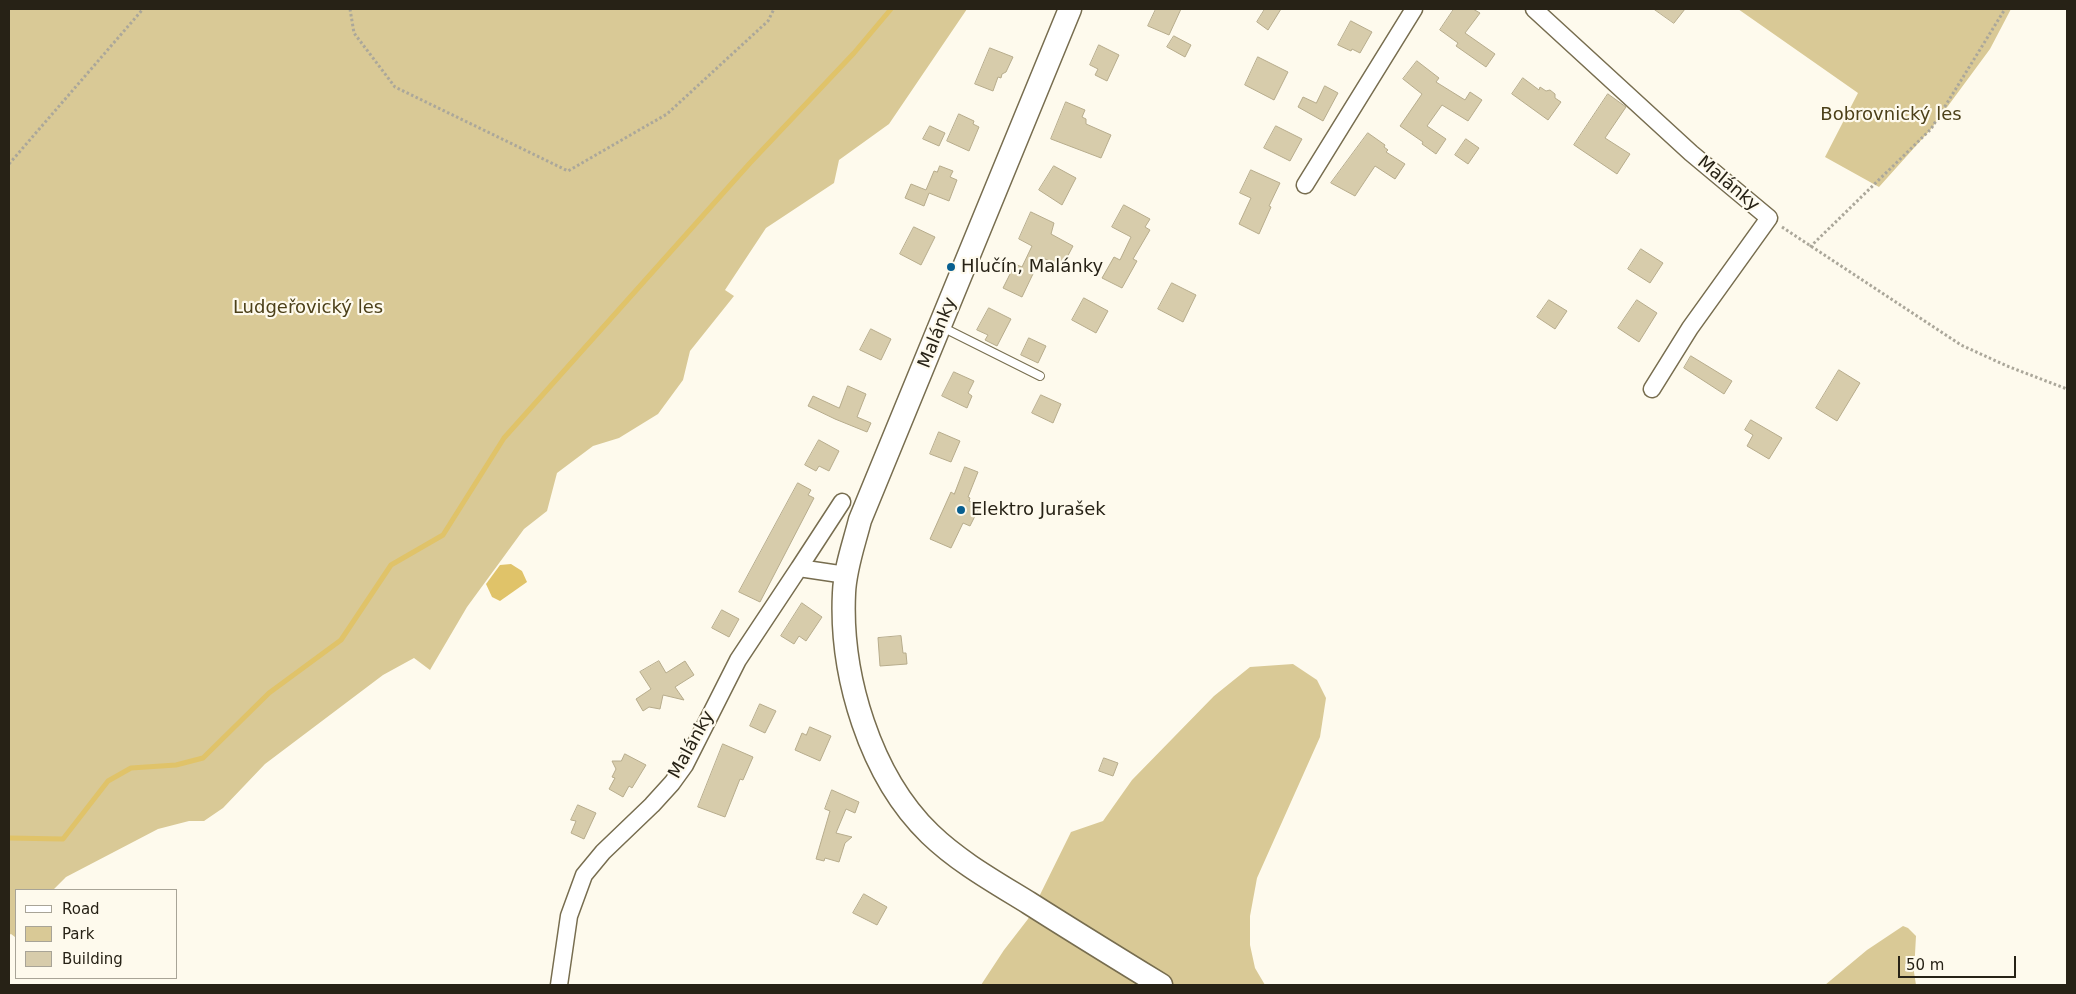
<!DOCTYPE html>
<meta charset="utf-8">
<style>
body{margin:0}
#map{position:relative;width:2076px;height:994px;overflow:hidden;background:#fefaed;font-family:"DejaVu Sans",sans-serif}
canvas{display:block}
.frame{position:absolute;inset:0;border:10px solid #272216;pointer-events:none}
.legend{position:absolute;left:15px;top:889px;width:162px;height:90px;box-sizing:border-box;background:#fefaed;border:1px solid #a8a497;margin:0;padding:6px 9px;list-style:none;font-size:15px;color:#272216}
.legend li{display:flex;align-items:center;gap:10px;height:25px}
.legend b{width:25px;border:1px solid #a8a497}
.scale{position:absolute;left:1898px;top:956px;width:118px;height:22px;box-sizing:border-box;border:2px solid #272216;border-top:0;padding-left:6px;font-size:15px;line-height:18px;white-space:nowrap;color:#272216;-webkit-text-stroke:4px #fefaed;paint-order:stroke}
</style>
<div id="map">
<canvas width="2076" height="994"></canvas>
<div class="frame"></div>
<ul class="legend">
<li><b style="height:6px;background:#fff"></b>Road</li>
<li><b style="height:14px;background:#d9c996"></b>Park</li>
<li><b style="height:14px;background:#d7ccab"></b>Building</li>
</ul>
<div class="scale">50 m</div>
</div>
<script>
const c = document.querySelector('canvas').getContext('2d');
c.lineJoin = 'round';
function fillPath(path, color) {
  c.fillStyle = color;
  c.fill(path, 'evenodd');
}
function trace(path, color, width, dash) {
  c.strokeStyle = color;
  c.lineWidth = width;
  c.lineCap = dash ? 'butt' : 'round';
  c.setLineDash(dash || []);
  c.stroke(path);
}
function drawText(font, color, halo, rows, align = 'center') {
  c.font = font + ' "DejaVu Sans",sans-serif';
  c.lineWidth = 4.5;
  c.setLineDash([]);
  c.textBaseline = 'middle';
  c.strokeStyle = halo;
  c.fillStyle = color;
  for (const [text, x, y, turn = 0] of rows) {
    c.save();
    c.translate(x, y);
    c.rotate((+turn || 0) * Math.PI / 180);
    c.textAlign = isNaN(turn) ? turn : align;
    if (halo) c.strokeText(text, 0, 0);
    c.fillText(text, 0, 0);
    c.restore();
  }
}
fillPath(new Path2D(`
 M9,9H967L889,124L839,160L834,183L766,228L725,290L734,296L690,351L683,380L658,414L619,438L593,446L557,473L547,511L524,529L467,607L430,670L414,658L383,675L265,764L223,808L204,821H189L158,829L66,877L53,890H16L15,937L11,934L9,935Z
 M1738,9H2011L1990,49L1931,129L1879,187L1825,157L1858,93Z
 M1293,664L1317,680L1326,698L1320,737L1257,878L1250,916V945L1255,968L1265,985H981L1004,950L1028,919L1071,832L1103,821L1132,780L1214,696L1250,667Z
 M1903,926L1908,928L1916,936L1914,972L1916,985H1825L1867,950Z`), '#d9c996');
fillPath(new Path2D(`
 M511,564L522,571L527,582L500,601L492,597L486,584L500,565Z`), '#e0c369');
trace(new Path2D(`
 M9,838L63,839L108,781L131,768L176,765L203,758L269,693L341,640L391,565L443,535L504,438L750,163L854,53L891,9`), '#e0c369', 5);
const building = new Path2D(`
 M1156,9H1181L1169,35L1148,26Z
 M1265,9H1281L1268,30L1257,22Z
 M1454,9H1473L1480,13L1465,33L1495,54L1486,67L1456,46L1458,43L1440,30Z
 M1654,9H1685L1674,23Z
 M1351,21L1372,32L1360,53L1352,49L1351,51L1338,45Z
 M1174,36L1191,45L1185,57L1167,47Z
 M1099,45L1119,55L1107,81L1095,75L1098,69L1090,65Z
 M990,48L1013,57L1006,72L1002,74L1001,78L998,77L993,91L975,84Z
 M1258,57L1288,72L1274,100L1245,85Z
 M1417,61L1439,78L1436,82L1465,100L1470,92L1482,100L1468,121L1442,105L1427,126L1446,139L1436,154L1422,144L1423,142L1400,126L1422,94L1403,79Z
 M1523,78L1539,90L1540,87L1546,91L1550,90L1555,94V98L1561,102L1548,120L1512,94Z
 M1325,86L1338,93L1323,121L1298,107L1303,97L1316,103Z
 M1608,94L1626,107L1605,138L1630,154L1617,174L1574,145Z
 M1066,102L1085,110L1082,117L1086,119V124L1111,135L1101,158L1051,139Z
 M959,114L974,121L973,124L979,127L969,151L947,141Z
 M930,126L945,133L939,146L923,139Z
 M1276,126L1302,139L1290,161L1264,148Z
 M1368,133L1385,145L1384,147L1388,150L1386,152L1405,164L1395,179L1375,166L1355,196L1331,183Z
 M1466,139L1479,148L1468,164L1455,155Z
 M940,166L953,171L950,177L957,180L949,201L929,193L924,206L905,198L911,184L926,190L934,171L937,172Z
 M1054,166L1076,178L1062,205L1039,190Z
 M1251,170L1280,183L1269,206L1271,207L1259,234L1239,224L1251,198L1240,193Z
 M1124,205L1150,219L1145,227L1150,230L1133,259L1137,261L1122,288L1102,278L1114,257L1120,260L1131,237L1112,227Z
 M1031,212L1054,223L1051,234L1073,246L1062,267L1041,257L1022,297L1003,288L1015,264L1022,267L1032,246L1019,239Z
 M914,227L935,237L921,265L900,254Z
 M1641,249L1663,263L1650,283L1628,269Z
 M1172,283L1196,295L1183,322L1158,309Z
 M1084,298L1108,311L1096,333L1072,320Z
 M1549,300L1567,311L1555,329L1537,317Z
 M1637,300L1657,313L1639,342L1618,328Z
 M989,308L1011,319L997,346L985,340L988,335L977,330Z
 M871,329L891,339L881,360L860,350Z
 M1029,338L1046,346L1038,363L1021,355Z
 M1691,356L1732,381L1724,394L1684,368Z
 M1839,370L1860,383L1837,421L1816,408Z
 M954,372L974,381L968,393L972,396L967,408L942,396Z
 M848,386L866,394L857,417L871,423L867,432L835,419L808,406L813,396L839,408Z
 M1041,395L1061,404L1053,423L1032,413Z
 M1751,420L1782,438L1769,459L1747,446L1753,435L1745,430Z
 M939,432L960,441L951,462L930,454Z
 M819,440L839,451L829,471L819,466L816,471L805,465Z
 M965,467L978,472L968,497L970,498L969,501L980,506L970,526L963,523L951,548L930,539L951,492L954,494Z
 M798,483L811,490L808,495L814,498L760,602L739,592Z
 M802,603L822,617L806,641L799,636L794,644L781,636Z
 M722,610L739,619L729,637L712,628Z
 M901,636L903,653H906L907,664L880,666L878,638Z
 M659,661L666,673L685,661L694,675L675,687L684,700L663,695L660,709L649,707L643,711L636,699L651,689L640,672Z
 M760,704L776,711L765,733L750,726Z
 M810,727L831,736L820,761L795,750L802,733L806,735Z
 M723,744L753,757L743,780L740,779L725,817L698,807Z
 M625,754L646,765L632,788L629,786L623,797L609,789L615,778L612,777L616,769L612,761H621Z
 M1104,758L1118,763L1113,776L1099,771Z
 M832,790L859,802L855,813L846,809L836,833L852,837L845,843L839,862L825,858L824,861L816,859L830,811L825,809Z
 M578,805L596,813L584,839L571,833L576,821L571,820Z
 M864,894L887,907L877,925L853,913Z`);
fillPath(building, '#d7ccab');
trace(building, '#b7ac8c', 1);
const lane = new Path2D(`
 M942,327L1040,376`);
const street = new Path2D(`
 M1534,9L1691,153L1769,218L1690,328L1652,389
 M1305,185L1414,9
 M799,568L842,502
 M559,985L569,916L584,875L603,852L652,805L672,783L685,765L738,660L799,568L846,575`);
const secondary = new Path2D(`
 M1070,9L860,520C854,544 845,568 844,593C840,675 870,776 930,834C959,862 995,882 1029,903C1073,931 1117,958 1161,985`);
trace(lane, '#776d4f', 10);
trace(street, '#776d4f', 19);
trace(secondary, '#776d4f', 25);
trace(new Path2D(`
 M350,9L354,33L395,87L568,171L667,114L768,21L774,9
 M9,164L143,9
 M1782,227L1961,345L2007,366L2067,389
 M1810,247L1931,129L2005,9`), '#aba79a', 3, [2.5, 2.5]);
trace(lane, '#fff', 8);
trace(street, '#fff', 16);
trace(secondary, '#fff', 22);
for (const [x, y, r, color] of [
 [951,267,5,"#085f90"],
 [961,510,5,"#085f90"]
]) {
  const dot = new Path2D();
  dot.arc(x, y, r, 0, 2 * Math.PI);
  c.fillStyle = color;
  c.fill(dot);
  trace(dot, '#fefaed', 2);
}
drawText('18px', '#4c4019', '#fefaed', [
 ["Bobrovnický les",1891,115],
 ["Ludgeřovický les",308,308]
]);
drawText('18px', '#272216', '#fefaed', [
 ["Malánky",1728,184,40],
 ["Malánky",938,333,-68],
 ["Malánky",692,745,-61]
]);
drawText('18px', '#272216', '#fefaed', [
 ["Hlučín, Malánky",961,267],
 ["Elektro Jurašek",971,510]
], 'left');
</script>
